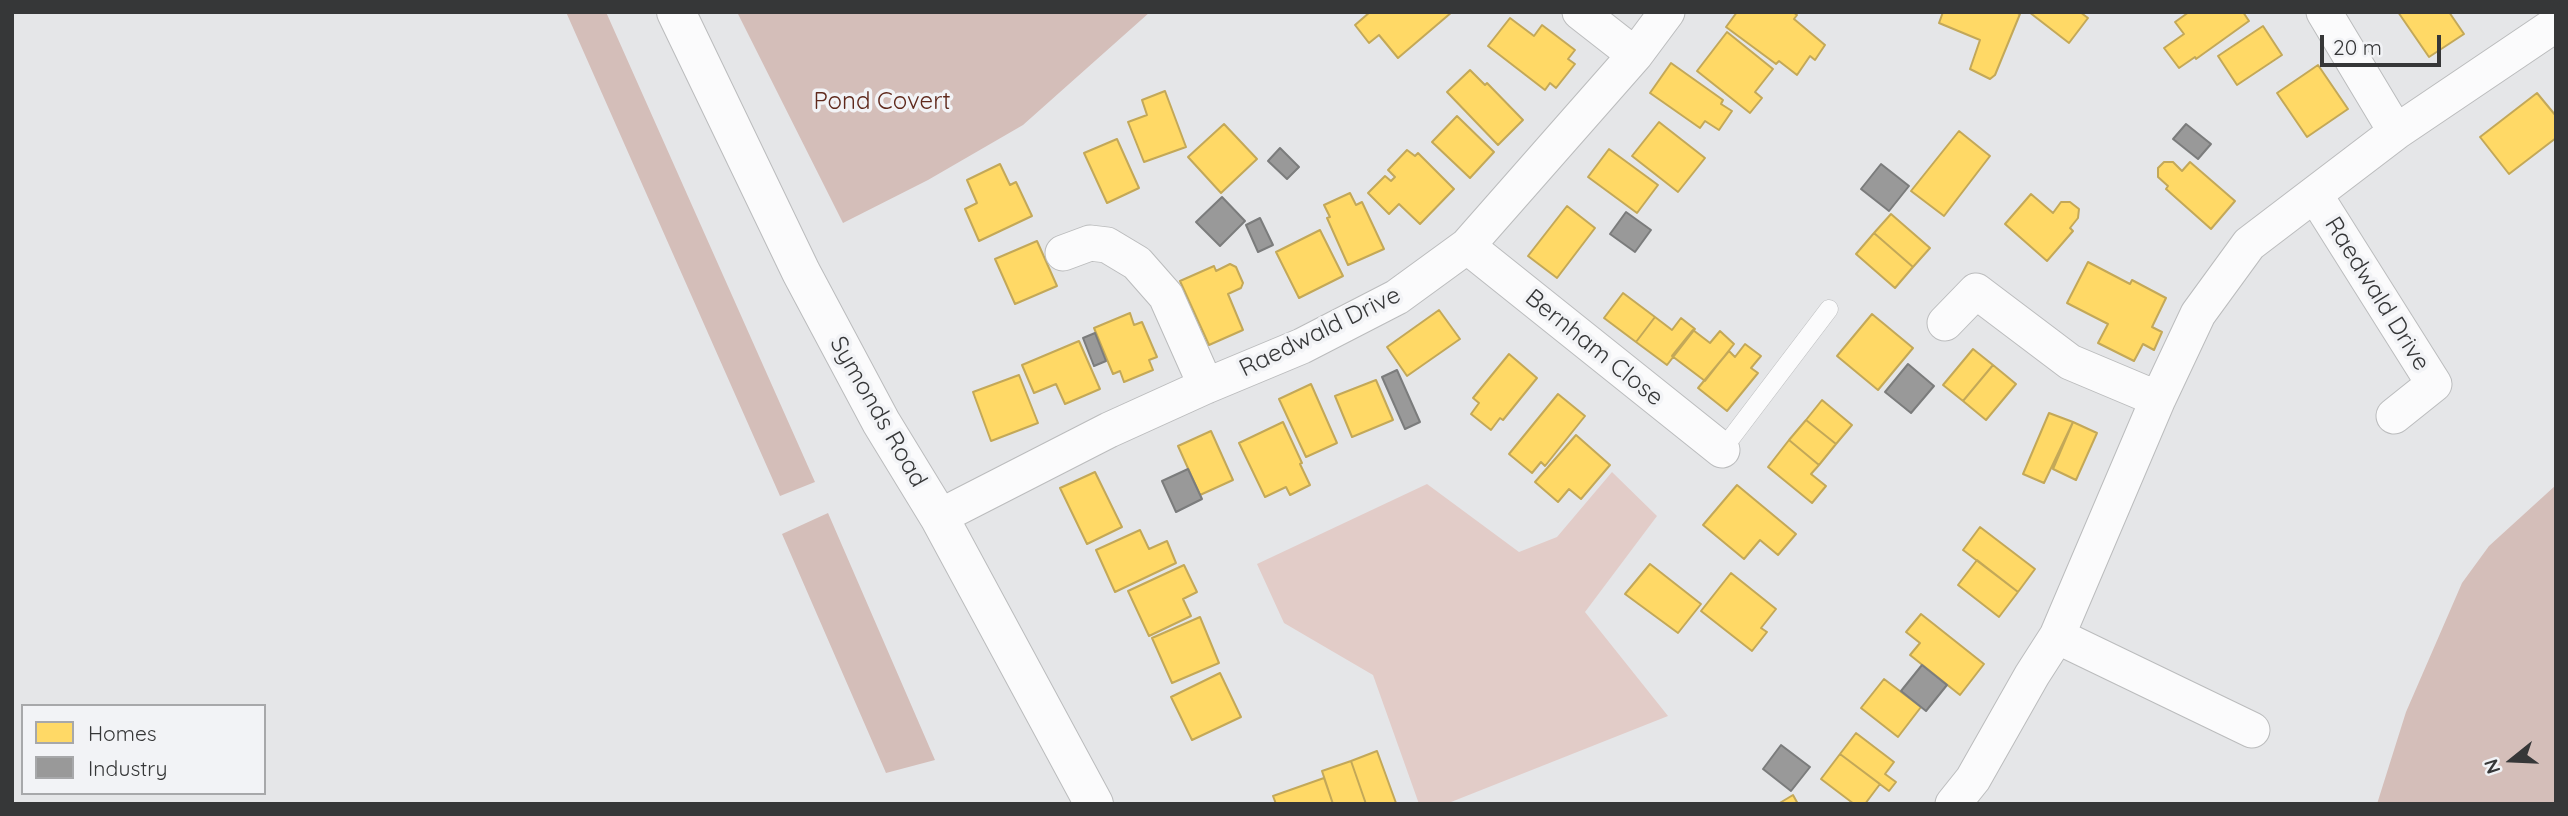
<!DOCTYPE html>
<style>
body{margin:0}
#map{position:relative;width:2568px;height:816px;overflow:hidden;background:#e5e6e8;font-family:Quicksand,sans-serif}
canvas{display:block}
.frame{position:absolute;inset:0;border:14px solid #363738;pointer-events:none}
.legend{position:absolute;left:21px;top:704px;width:245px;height:91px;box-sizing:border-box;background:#f2f3f6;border:2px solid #a7a8aa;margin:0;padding:9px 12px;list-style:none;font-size:21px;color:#363738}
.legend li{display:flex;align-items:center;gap:14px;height:35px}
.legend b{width:35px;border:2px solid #a7a8aa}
.north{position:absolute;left:2477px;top:725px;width:70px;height:70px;-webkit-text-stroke:5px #f2f3f6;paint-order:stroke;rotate:252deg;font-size:19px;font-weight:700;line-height:28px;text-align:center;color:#363738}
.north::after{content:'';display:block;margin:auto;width:24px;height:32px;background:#363738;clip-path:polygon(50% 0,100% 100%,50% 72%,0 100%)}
.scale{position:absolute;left:2320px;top:35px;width:121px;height:32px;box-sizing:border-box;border:4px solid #363738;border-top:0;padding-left:9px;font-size:21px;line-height:24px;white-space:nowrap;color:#363738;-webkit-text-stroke:5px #f2f3f6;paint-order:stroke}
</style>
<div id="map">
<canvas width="2568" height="816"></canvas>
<div class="frame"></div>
<ul class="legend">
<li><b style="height:19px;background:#ffd966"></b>Homes</li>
<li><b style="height:19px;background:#999"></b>Industry</li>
</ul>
<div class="north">N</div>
<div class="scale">20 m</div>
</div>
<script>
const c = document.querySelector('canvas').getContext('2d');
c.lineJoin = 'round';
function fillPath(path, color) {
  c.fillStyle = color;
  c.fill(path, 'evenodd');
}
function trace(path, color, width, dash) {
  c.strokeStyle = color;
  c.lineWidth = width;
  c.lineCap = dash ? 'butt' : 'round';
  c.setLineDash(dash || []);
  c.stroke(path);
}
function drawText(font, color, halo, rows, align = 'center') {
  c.font = font + ' Quicksand,sans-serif';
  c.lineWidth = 7;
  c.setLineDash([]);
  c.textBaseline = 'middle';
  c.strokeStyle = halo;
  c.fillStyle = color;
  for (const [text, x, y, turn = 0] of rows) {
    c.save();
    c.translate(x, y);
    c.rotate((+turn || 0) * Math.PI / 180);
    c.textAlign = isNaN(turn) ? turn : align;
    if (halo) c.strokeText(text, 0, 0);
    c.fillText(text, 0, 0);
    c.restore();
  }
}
fillPath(new Path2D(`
 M1612,472L1657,516L1585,612L1668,716L1446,804H1419L1373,675L1284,623L1257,564L1427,484L1519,552L1557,537Z`), '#e2ccc8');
fillPath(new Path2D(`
 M566,12H606L815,482L780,496Z
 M737,12H1150L1023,125L928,180L843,223Z
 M2556,485V804H2377L2406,712L2462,583L2489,546Z
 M828,513L935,760L886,773L782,534Z`), '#d4beb9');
const homes = new Path2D(`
 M1370,12H1452L1398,58L1379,35L1369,43L1355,25Z
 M1737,12H1793L1797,15L1794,19L1825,45L1815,60L1810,56L1797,75L1779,61L1776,64L1726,27Z
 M1943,12H2015L2020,14L1995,75L1990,79L1970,69L1980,40L1939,23Z
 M2029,12H2080L2088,18L2069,43Z
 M2189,12H2243L2249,21L2196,59L2195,57L2179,68L2164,48L2184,34L2175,22Z
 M2398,12H2449L2464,34L2429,57Z
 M1510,18L1534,36L1542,25L1575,50L1568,59L1575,64L1556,88L1550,83L1545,90L1488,46Z
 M2263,26L2282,55L2237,85L2218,56Z
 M1727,32L1773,69L1755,92L1762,98L1750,113L1697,71Z
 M1671,63L1723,100L1721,104L1732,111L1719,130L1705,121L1700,128L1650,93Z
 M2318,65L2348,109L2307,137L2277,93Z
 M1470,70L1485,85L1487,83L1523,120L1498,145L1447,92Z
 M1165,91L1186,147L1144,162L1128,122L1147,115L1142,100Z
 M2537,93L2556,116V138L2509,174L2480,137Z
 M1457,116L1494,152L1470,178L1432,142Z
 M1659,122L1705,158L1678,192L1632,156Z
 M1224,124L1257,159L1221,193L1188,157Z
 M1959,131L1990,156L1944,216L1911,191Z
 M1117,139L1139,188L1107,203L1084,153Z
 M1609,149L1658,185L1637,213L1588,177Z
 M1407,150L1415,156L1418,153L1454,189L1420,224L1399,204L1389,214L1368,193L1385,176L1391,181L1395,177L1388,170Z
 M2164,162H2173L2182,171L2190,162L2235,201L2211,229L2166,189L2168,186L2158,177V168Z
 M1000,164L1010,185L1016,182L1032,216L979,241L965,209L977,203L967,180Z
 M1350,193L1356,205L1362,202L1384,249L1348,265L1327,218L1330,217L1324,205Z
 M2031,194L2053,213L2061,202H2070L2079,209L2078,218L2070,228L2073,231L2047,261L2005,224Z
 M1567,206L1595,228L1557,278L1528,256Z
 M1891,214L1930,248L1913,267L1874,233Z
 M1320,230L1343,276L1299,298L1276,252Z
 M1874,233L1913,267L1895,288L1856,254Z
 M1037,241L1057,286L1015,304L995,259Z
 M2088,262L2130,284L2132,280L2166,298L2152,327L2162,332L2154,350L2143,344L2134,361L2098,343L2108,324L2067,303Z
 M1230,264L1236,267L1243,283L1241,288L1228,294L1243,330L1209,345L1180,281L1214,266L1216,271Z
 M1623,293L1655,317L1636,342L1604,318Z
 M1439,310L1460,339L1407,376L1387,347Z
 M1130,313L1134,325L1142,322L1157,357L1149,360L1153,370L1124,382L1120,371L1113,374L1094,328Z
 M1872,314L1913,348L1878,390L1837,356Z
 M1655,317L1672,330L1681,318L1695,329L1667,365L1636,342Z
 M1693,330L1710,343L1720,331L1734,344L1705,381L1672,356Z
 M1079,341L1100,389L1065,404L1056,384L1034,393L1022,365Z
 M1745,344L1761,356L1751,368L1758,373L1727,411L1698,388L1729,351L1735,357Z
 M1973,349L1993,365L1963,401L1943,385Z
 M1509,354L1537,378L1503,420L1500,418L1491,430L1471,414L1479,403L1473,398Z
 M1993,365L2016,384L1986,420L1963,401Z
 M1019,375L1038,423L991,441L973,392Z
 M1376,380L1393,420L1352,437L1335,396Z
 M1311,384L1337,443L1306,457L1279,399Z
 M1558,394L1585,416L1545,466L1541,462L1532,473L1509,454Z
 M1822,400L1852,425L1836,444L1806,420Z
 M2049,413L2073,422L2044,483L2023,474Z
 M1806,420L1836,444L1819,465L1789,440Z
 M1283,422L1302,463L1300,464L1310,485L1290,495L1286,487L1265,497L1239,443Z
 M2073,422L2097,433L2076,480L2053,469Z
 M1211,431L1233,480L1200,495L1178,446Z
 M1576,435L1610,465L1581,499L1569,489L1558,502L1535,482Z
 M1789,440L1819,465L1811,474L1826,486L1812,503L1768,467Z
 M1095,472L1122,527L1087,544L1060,488Z
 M1737,485L1796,534L1778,555L1760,540L1744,559L1703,525Z
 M1980,527L2035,569L2018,592L1963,550Z
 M1140,530L1149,549L1167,541L1176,563L1115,592L1096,550Z
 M1977,560L2018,592L1999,617L1958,585Z
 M1650,564L1701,604L1678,633L1625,594Z
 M1184,565L1197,592L1183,599L1191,616L1149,636L1128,591Z
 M1731,573L1776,609L1761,628L1767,632L1752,651L1701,611Z
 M1921,614L1984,664L1960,695L1910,655L1920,643L1906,632Z
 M1200,617L1219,663L1172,683L1152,638Z
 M1220,673L1241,717L1192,740L1171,697Z
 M1884,679L1921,707L1898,737L1861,708Z
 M1856,733L1894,762L1885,774L1896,782L1889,791L1840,754Z
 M1377,751L1396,803L1393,804H1366L1351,761Z
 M1840,754L1880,784L1865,804H1854L1821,779Z
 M1351,761L1366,804H1333L1322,771Z
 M1324,778L1333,804H1276L1273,796Z
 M1793,795L1798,804H1778Z`);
fillPath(homes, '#ffd966');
trace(homes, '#c3a858', 2);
const industry = new Path2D(`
 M2186,124L2211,144L2198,159L2173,139Z
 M1280,148L1299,167L1287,179L1268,161Z
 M1881,164L1909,186L1889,211L1861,189Z
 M1222,197L1245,221L1220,246L1196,222Z
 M1626,212L1651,230L1635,252L1610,234Z
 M1260,218L1273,245L1258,252L1246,225Z
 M1095,333L1106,361L1094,366L1083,338Z
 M1908,364L1934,386L1911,413L1885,392Z
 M1397,370L1420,422L1405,429L1382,377Z
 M1188,469L1202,499L1176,512L1162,481Z
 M1922,665L1947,685L1926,711L1901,691Z
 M1781,745L1810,767L1791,791L1763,769Z`);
fillPath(industry, '#999');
trace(industry, '#7b7c7c', 2);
const service = new Path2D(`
 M1722,450L1829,309`);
const minor = new Path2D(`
 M1580,12L1635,55
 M2324,12L2396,132
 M2315,195L2434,384L2394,416
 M1467,246L1722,450
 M1063,253L1090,243L1107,245L1137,263L1166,296L1206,386
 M1945,323L1976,291L2070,362L2158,399
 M939,517L1109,430L1206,386L1302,346L1397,297L1467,246L1635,55L1667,12
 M2057,636L2252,730
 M1953,804L1973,779L2032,675L2057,636L2158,399L2198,314L2249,244L2396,132L2556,24`);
const tertiary = new Path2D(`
 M676,12L801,272L881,422L939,517L1094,804`);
trace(service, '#bbbcbd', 19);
trace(minor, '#bbbcbd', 37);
trace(tertiary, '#bbbcbd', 40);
trace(service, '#fbfbfc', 18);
trace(minor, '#fbfbfc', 35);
trace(tertiary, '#fbfbfc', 38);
drawText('24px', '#5f291c', '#f2f3f6', [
 ["Pond Covert",882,102]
]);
drawText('24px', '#363738', '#f2f3f6', [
 ["Raedwald Drive",2377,294,58],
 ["Raedwald Drive",1320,332,-26],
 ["Bernham Close",1594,348,39],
 ["Symonds Road",878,412,60]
]);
</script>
